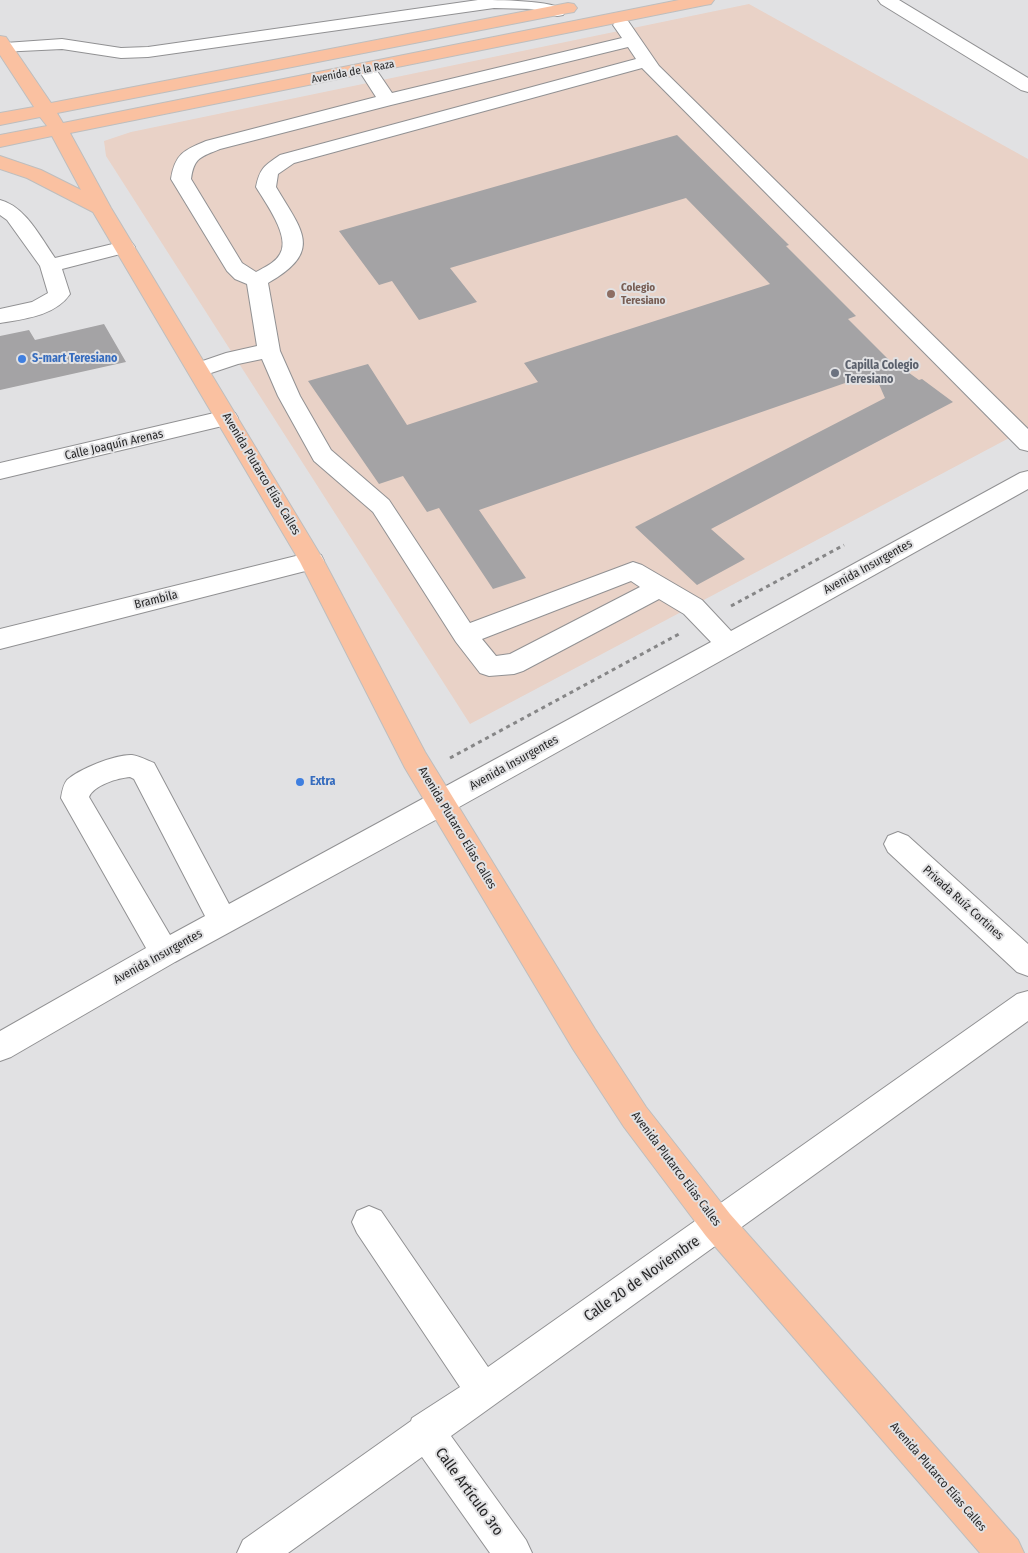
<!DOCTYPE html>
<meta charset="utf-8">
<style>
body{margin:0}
canvas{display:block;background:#e1e1e3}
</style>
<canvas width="1028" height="1553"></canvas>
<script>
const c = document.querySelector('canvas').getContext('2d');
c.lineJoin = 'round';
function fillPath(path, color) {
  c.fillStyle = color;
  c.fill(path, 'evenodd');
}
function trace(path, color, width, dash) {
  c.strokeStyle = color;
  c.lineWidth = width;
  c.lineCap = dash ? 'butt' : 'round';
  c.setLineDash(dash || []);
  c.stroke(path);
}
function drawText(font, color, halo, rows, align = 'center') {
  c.font = font + ' "Fira Sans Condensed",sans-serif';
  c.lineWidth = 4;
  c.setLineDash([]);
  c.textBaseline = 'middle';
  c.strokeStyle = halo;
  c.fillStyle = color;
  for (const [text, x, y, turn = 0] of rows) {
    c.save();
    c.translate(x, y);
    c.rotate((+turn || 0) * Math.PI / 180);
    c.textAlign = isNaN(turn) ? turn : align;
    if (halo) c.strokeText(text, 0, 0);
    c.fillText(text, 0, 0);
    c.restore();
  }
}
fillPath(new Path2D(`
 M749,4L1028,159V428L470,724L106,156L104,141L131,132Z`), '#e9d2c7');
fillPath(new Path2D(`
 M677,135L789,245L786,246L856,316L848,319L895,366L898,365L919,380L922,379L953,402L711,529L745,559L697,585L635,527L885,398L874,373L479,510L526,578L493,589L439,508L427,512L403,476L379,484L308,381L368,364L407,425L538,382L524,363L770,284L686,198L450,268L477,302L419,320L392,281L379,285L339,231Z
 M104,324L126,362L0,390V336L29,330L35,340Z`), '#a4a3a5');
const minor = new Path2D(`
 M478,0C496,0 555,0 566,11L563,15L557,16L532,9L494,8L148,57L121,58L62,49L0,52V44L5,43L62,39L121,48L148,47Z
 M878,0H899L1028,78V92L1021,90L881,4Z
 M622,20L628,21L659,66L1028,429V451L1020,449L642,68L294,163L278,174L276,187C302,231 324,251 268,283L280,351L300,396L331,450L389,500L470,623L633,562L642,565L702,600L731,631L1020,473L1028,471V489L452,811L175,962L11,1057L0,1061V1031L146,948L61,798C62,792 63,785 67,780C79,769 116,754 132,755C139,756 147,760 154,763L229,904L711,642L684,614L659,599L523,671L514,674L489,676L480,673L456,642L373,512L314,461L278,396L262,359L238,364L199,377L191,375L188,370L191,365L226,353L257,346L247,284L235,279L227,271L171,179C175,154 184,150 206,141L376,97L358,69L361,65L367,63L373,65L392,93L622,38L613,25L616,21ZM628,47L636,59L280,155C264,166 260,168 256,187C265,202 291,237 280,254C275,263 265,267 256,272L242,263L191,179C194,157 201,157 220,149L391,105ZM631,581L640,587L510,654L496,656L482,639ZM130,777L134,779L205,916L170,935L89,797C94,785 118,778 130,777Z
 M0,200C25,206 41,238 55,258L125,241L132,243L135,247L132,251L62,269L70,294C55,316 24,319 0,323V309L32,302L48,293L40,266L7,220L0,215Z
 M227,410L235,413L238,418L235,423L0,479V463Z
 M312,552L321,555L324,561L321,567L0,649V629Z
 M898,832L908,836L1028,944V976L1017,972L888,852L884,844L888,836Z
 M1028,991V1021L451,1436L526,1540L532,1553H490L422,1457L288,1553H237L243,1540L411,1421L412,1418L460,1387L357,1233L352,1222L357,1211L369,1206L381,1211L488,1367L1017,994Z`);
const major = new Path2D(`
 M679,0H714L711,4L705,5L70,133L111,208L324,561L425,752L595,1029L646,1107L730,1214L1018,1540L1024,1553H980L706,1236L624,1127L573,1049L405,768L300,562L93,212L27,178L0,169V156L41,170L81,190L52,136L0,147V135L47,126L40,117L0,125V113L34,107L0,55V36L6,37L51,103L568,3L574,4L577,8L574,12L568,13L57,113L63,123Z`);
trace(minor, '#919193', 2);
trace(major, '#bebebe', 2);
trace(new Path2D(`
 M731,606L844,545
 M450,758L679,634`), '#868687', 3, [4, 4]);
fillPath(minor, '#fff');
fillPath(major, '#fac1a1');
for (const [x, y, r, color] of [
 [611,294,5,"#8d6e63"],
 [22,359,5,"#3f7fe0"],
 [835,373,5,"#6b7280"],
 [300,782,5,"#3f7fe0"]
]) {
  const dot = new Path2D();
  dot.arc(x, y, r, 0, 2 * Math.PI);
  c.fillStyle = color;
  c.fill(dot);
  trace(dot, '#e1e1e3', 2);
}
drawText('11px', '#272728', '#e1e1e3', [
 ["Avenida de la Raza",353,72,-11]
]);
drawText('bold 11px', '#785e54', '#e1e1e3', [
 ["Colegio",621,288],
 ["Teresiano",621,301]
], 'left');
drawText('bold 12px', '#366cbe', '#e1e1e3', [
 ["S-mart Teresiano",32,359],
 ["Extra",310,782]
], 'left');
drawText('bold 12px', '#5b616d', '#e1e1e3', [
 ["Capilla Colegio",845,366],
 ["Teresiano",845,380]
], 'left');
drawText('12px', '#272728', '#e1e1e3', [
 ["Calle Joaquín Arenas",114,445,-13],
 ["Avenida Plutarco Elías Calles",261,474,59],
 ["Avenida Insurgentes",868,567,-29],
 ["Brambila",156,600,-14],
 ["Avenida Insurgentes",514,763,-29],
 ["Avenida Plutarco Elías Calles",457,828,59],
 ["Privada Ruíz Cortines",963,903,42],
 ["Avenida Insurgentes",158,957,-29],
 ["Avenida Plutarco Elías Calles",676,1169,53],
 ["Avenida Plutarco Elías Calles",938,1477,49]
]);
drawText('15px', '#272728', '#e1e1e3', [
 ["Calle 20 de Noviembre",642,1279,-35],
 ["Calle Artículo 3ro",469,1492,54]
]);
</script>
